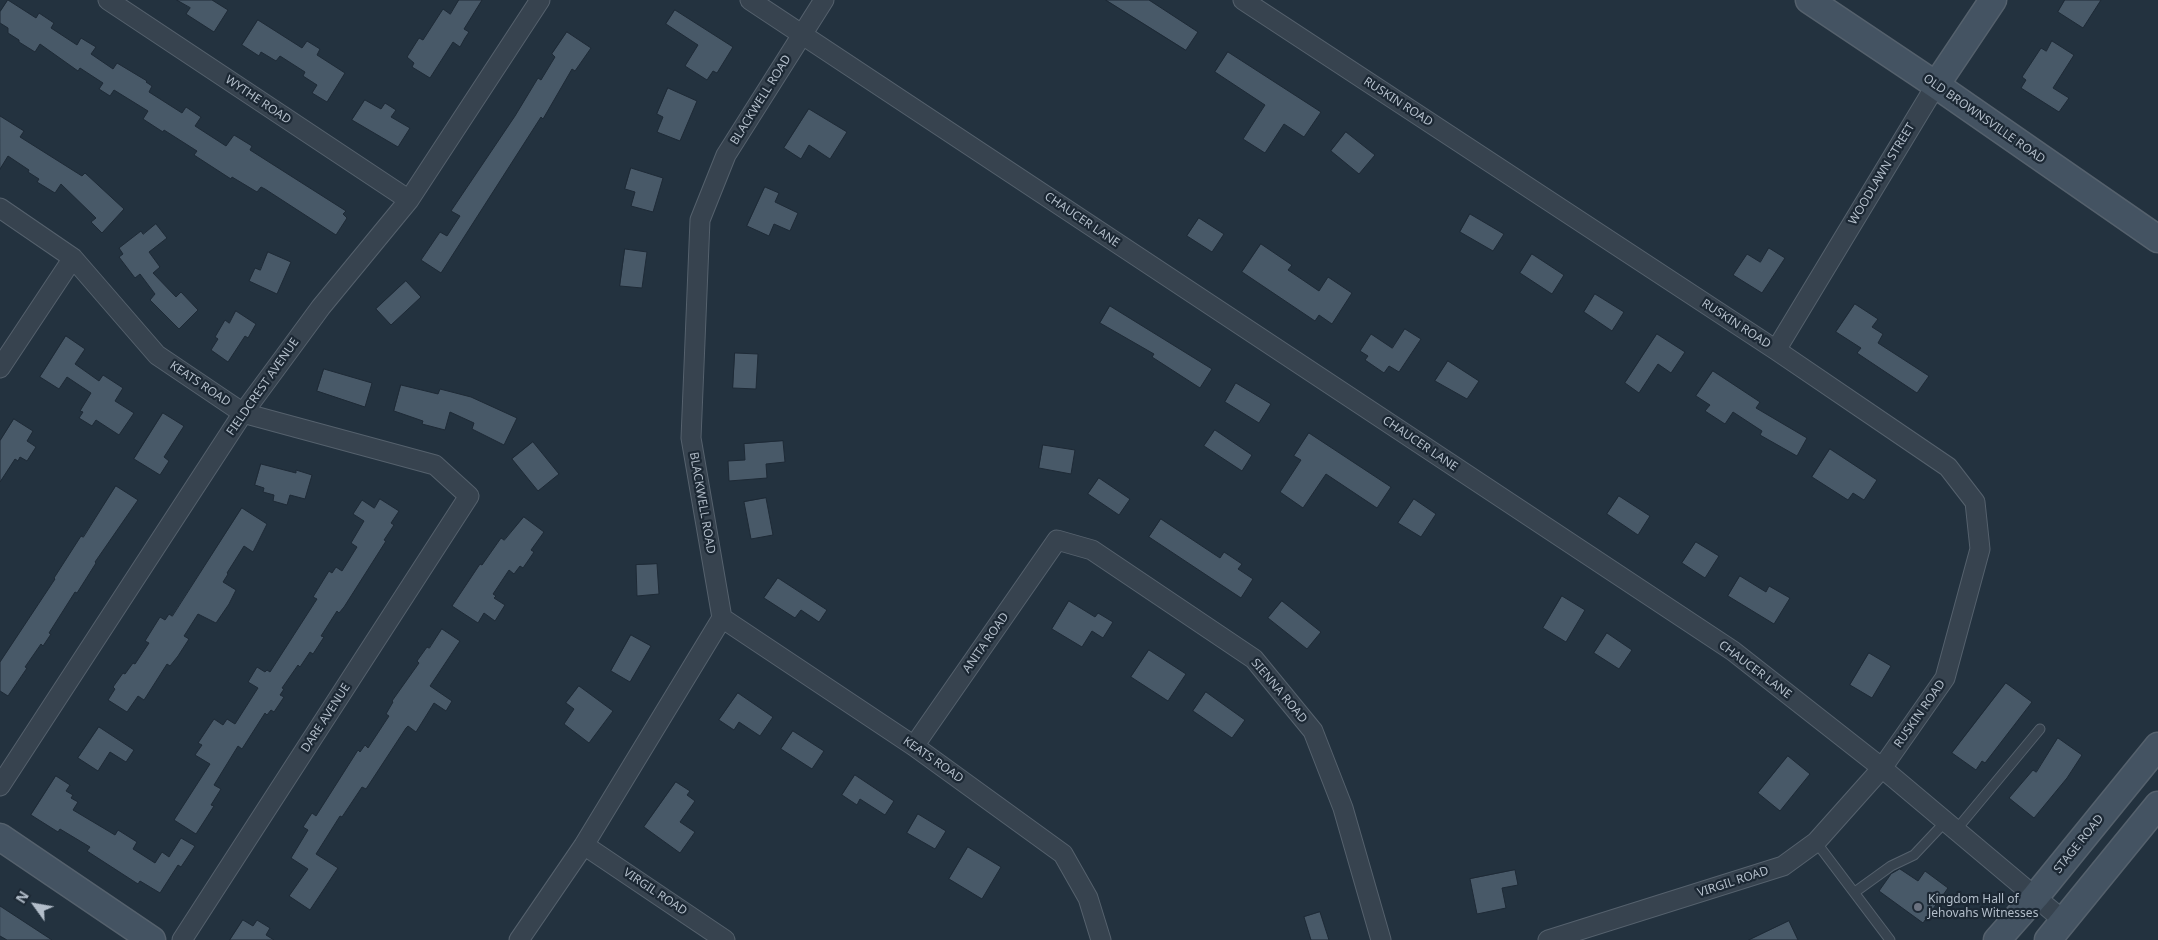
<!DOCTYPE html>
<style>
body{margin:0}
#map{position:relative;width:2158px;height:940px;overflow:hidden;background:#23323f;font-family:"Noto Sans",sans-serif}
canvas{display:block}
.north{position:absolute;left:10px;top:880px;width:50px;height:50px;-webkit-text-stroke:4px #1c2834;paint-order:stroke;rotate:302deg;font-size:14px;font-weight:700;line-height:20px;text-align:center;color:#b3beca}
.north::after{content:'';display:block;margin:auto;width:18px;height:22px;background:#b3beca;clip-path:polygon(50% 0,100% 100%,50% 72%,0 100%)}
</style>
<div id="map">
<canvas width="2158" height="940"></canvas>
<div class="north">N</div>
</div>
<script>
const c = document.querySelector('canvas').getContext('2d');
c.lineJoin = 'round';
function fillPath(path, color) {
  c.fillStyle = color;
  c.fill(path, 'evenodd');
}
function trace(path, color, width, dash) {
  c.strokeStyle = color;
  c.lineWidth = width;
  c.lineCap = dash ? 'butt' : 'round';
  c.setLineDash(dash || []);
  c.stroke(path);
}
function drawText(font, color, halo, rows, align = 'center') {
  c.font = font + ' "Noto Sans",sans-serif';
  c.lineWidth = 4.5;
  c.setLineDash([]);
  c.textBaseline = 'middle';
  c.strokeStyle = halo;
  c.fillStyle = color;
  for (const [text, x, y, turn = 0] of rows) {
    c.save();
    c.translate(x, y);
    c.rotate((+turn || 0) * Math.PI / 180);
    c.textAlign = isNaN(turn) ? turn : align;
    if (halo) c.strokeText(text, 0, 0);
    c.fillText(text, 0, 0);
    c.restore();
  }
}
const building = new Path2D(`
 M8,0L36,18L39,13L54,23L51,28L77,45L81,38L96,47L91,54L113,69L117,63L147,81L146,82L152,86L149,92L182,113L186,107L201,117L195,126L226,146L234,135L252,146L250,150L346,211L343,214L347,218L336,235L265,189L261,187L257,192L232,177L231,179L194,155L197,151L164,130L163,132L143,119L148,111L114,90L110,96L99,89L103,83L80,68L78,71L40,44L35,52L19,42V40L8,33V28L0,23V12Z
 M177,0H212L228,10L214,32L186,14L190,8Z
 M459,0H482L464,29L469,32L465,38L460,47L453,42L430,78L412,67L414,63L407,57L419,38L423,40L443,9L450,14Z
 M1106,0H1149L1198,32L1186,50Z
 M2065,0H2101L2083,28L2058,12Z
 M675,10L733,47L717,73L713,71L707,80L685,66L698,45L666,24Z
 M258,20L302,48L307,41L320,49L317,55L345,73L327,102L312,93L317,85L303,76L305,72L280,56L276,61L261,52L259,56L242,45Z
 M567,32L591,48L575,71L572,69L543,119L541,117L441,273L421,260L440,232L447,236L460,216L451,211L515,116L538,78L541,80L555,57L552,54Z
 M2052,41L2074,55L2053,88L2069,98L2059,112L2021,88L2026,80L2022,77L2041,48L2046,51Z
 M1228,52L1321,112L1304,137L1284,124L1265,153L1243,139L1265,105L1215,72Z
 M668,88L697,101L680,141L657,132L663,117L657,114Z
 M365,100L381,109L385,103L396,110L391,117L410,128L398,147L352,120Z
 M809,109L847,132L830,159L809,145L801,159L784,148Z
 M0,116L24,131L20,137L82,176L85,173L124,209L102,233L91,222L96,218L61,184L55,193L37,182L39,179L28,172L29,170L8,156L0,169Z
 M1346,132L1375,155L1359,174L1331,151Z
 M631,168L663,178L653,212L631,206L635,192L625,189Z
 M765,187L779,193L775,202L798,213L790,231L774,224L769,236L747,226Z
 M1470,214L1504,234L1493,251L1460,232Z
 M1199,218L1224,234L1212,252L1187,236Z
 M156,224L167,238L149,252L160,267L153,273L176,297L181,292L198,310L179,329L150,300L155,294L140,274L135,278L119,257L123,254L119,248L141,231L143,234Z
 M1261,244L1292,265L1288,270L1319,291L1328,277L1352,293L1332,324L1319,315L1315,321L1242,272Z
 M1769,248L1785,258L1762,293L1733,275L1747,254L1760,262Z
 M625,249L647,252L642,288L620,286Z
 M268,252L291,262L277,294L249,281L255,268L260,270Z
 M1532,254L1564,275L1552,294L1520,273Z
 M406,281L421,297L391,325L376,309Z
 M1595,294L1624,312L1612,331L1584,312Z
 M1855,304L1878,319L1872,327L1883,334L1878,343L1929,376L1917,393L1857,353L1861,348L1836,332Z
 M1110,306L1212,369L1200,388L1152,357L1154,354L1100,323Z
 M236,311L256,324L248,338L245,336L228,362L211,350L218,339L215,337L225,320L229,323Z
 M1405,329L1421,339L1399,372L1389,366L1384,373L1365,360L1368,356L1360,351L1371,334L1392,348Z
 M1657,334L1685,352L1671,373L1658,364L1639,393L1625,383Z
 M66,336L85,349L75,364L99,381L103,375L123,388L115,401L134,413L119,435L96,420L92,426L79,418L83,412L80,411L91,393L67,377L59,389L40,377Z
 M735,353L758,354L756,389L733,388Z
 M1448,361L1479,381L1467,399L1435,381Z
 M324,369L372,383L365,407L317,391Z
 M1713,371L1760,402L1756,408L1807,438L1797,456L1760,435L1762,431L1733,412L1725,424L1705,411L1710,405L1696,396Z
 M1236,383L1271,404L1259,423L1225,402Z
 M401,385L438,394L440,389L471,397L517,418L504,445L472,429L474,423L450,412L445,430L422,424L423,421L394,411Z
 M163,413L184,426L164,457L169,461L160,475L134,459Z
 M14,419L33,431L27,441L36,447L27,461L20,457L18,461L15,459L0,482V441Z
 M1215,430L1252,455L1242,471L1204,446Z
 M1309,433L1391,487L1377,508L1326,474L1303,508L1280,492L1301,460L1294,456Z
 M783,441L785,462L766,464L767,478L729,481L728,461L745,460L744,444Z
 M533,442L559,474L538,491L512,459Z
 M1043,445L1075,450L1071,474L1039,468Z
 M1830,449L1877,480L1864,500L1853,493L1848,500L1812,477Z
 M261,464L296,473V470L312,475L305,499L290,495L287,505L273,501L274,495L263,492L264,488L255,485Z
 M1099,478L1130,499L1119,515L1088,494Z
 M116,486L138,500L95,562L96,563L77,593L75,592L49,633L51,634L43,646L41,644L25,667L27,668L8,696L0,691V662L55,579L54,578L81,536L83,537Z
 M1619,496L1650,516L1638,535L1607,514Z
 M766,498L773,535L751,539L744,502Z
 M380,499L399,511L391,523L394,525L384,540L386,541L344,607L339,613L337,611L321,636L324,637L313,654L310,652L300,667L298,665L282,688L284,689L280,695L284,697L274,712L271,710L267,715L265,713L242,749L238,746L214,785L221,789L211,805L214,806L196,834L174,820L210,764L195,755L202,745L198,743L214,719L223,725L227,719L235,724L258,688L248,682L257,667L265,672L267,670L270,672L317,599L313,597L329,571L332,573L336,567L342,571L357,547L351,543L364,521L353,514L362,500L374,508Z
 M1414,499L1436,514L1421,537L1398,523Z
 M242,508L267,524L253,552L244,546L227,573L228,574L223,582L236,590L229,604L216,623L198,614L184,636L189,639L178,656L170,666L167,664L144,700L138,696L127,712L108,700L115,689L113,687L123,673L125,674L133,663L135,664L149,643L145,641L160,617L165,620L169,614L172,616Z
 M524,517L544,532L531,550L534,552L523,568L520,566L514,574L509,570L493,594L496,596L494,598L505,605L495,621L484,613L478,623L452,606L480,564L482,565L501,538L504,540Z
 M1161,519L1220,558L1224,552L1242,564L1238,569L1253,579L1241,598L1149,537Z
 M1696,542L1719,556L1705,578L1682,563Z
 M657,564L659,594L637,596L636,565Z
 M1740,576L1766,592L1769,586L1790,598L1774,624L1728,596Z
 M778,578L827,610L819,622L801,610L795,618L764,598Z
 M1562,596L1585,610L1566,642L1543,628Z
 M1069,601L1095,617L1098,613L1113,622L1103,638L1092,631L1082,647L1052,629Z
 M1282,601L1321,632L1307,649L1268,618Z
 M442,629L460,641L430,686L452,701L446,711L434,703L416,732L408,726L406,728L366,789L362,787L342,817L340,816L316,854L338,868L310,910L289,896L308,869L291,858L308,830L303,827L312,813L316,816L358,750L360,752L365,745L368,748L389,716L386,714L393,702L392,701L419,663L417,661L427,647L429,648Z
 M1607,633L1632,650L1619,669L1594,653Z
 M631,635L651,646L630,682L611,671Z
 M1149,650L1186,674L1168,701L1131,677Z
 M1869,653L1891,666L1872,698L1850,685Z
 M2006,683L2032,702L1985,763L1982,761L1976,770L1952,753Z
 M579,686L613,711L589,743L564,724L574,709L566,703Z
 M1206,692L1245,720L1232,738L1193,711Z
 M738,693L773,717L760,736L739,722L734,730L719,720Z
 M99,727L134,750L126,762L110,752L98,771L78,758Z
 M793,731L824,751L812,769L781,749Z
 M2058,738L2082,755L2067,778L2034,818L2009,798L2033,770L2036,772Z
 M1788,756L1810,774L1780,811L1758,793Z
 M855,775L894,801L885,815L860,799L857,805L842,795Z
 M56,776L70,785L66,791L73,795L71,798L78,802L73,810L115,835L118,830L137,842L133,849L155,863L162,852L169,857L181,838L195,846L181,867L178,865L160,893L140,881L138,884L87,851L90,847L60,829L58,832L31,815Z
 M676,782L690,791L687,795L695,801L680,822L695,832L680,853L644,827Z
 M918,814L946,831L935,849L907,833Z
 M968,847L1001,867L982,899L949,879Z
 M1900,869L1918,881L1925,871L1948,888L1923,923L1879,891L1891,874Z
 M1515,870L1518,885L1502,888L1506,908L1477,914L1470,879Z
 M0,906L52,940H7L0,936Z
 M1320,912L1329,940H1311L1304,917Z
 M243,920L253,926L257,920L270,928L266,935L274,940H230Z
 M1789,921L1798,940H1749Z`);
fillPath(building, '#485968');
trace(building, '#1e2a36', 1);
const lane = new Path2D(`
 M1956,830L2040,729
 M1816,842L1890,940
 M1855,892L1891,866L1914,855L1946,821`);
const street = new Path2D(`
 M108,0L409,200
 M750,0L1733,651L1882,768L2064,921
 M1243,0L1776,350L1948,467L1975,502L1980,549L1945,678L1882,768L1816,842L1783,866L1548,940
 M0,208L73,258L157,355L243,413L435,465L469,496L182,940
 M1776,350L1936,85
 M0,368L73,258
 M722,618L914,746L1063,854L1088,898L1101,940
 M914,746L1057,540L1092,550L1254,659L1313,731L1343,808L1381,940
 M0,786L243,413L321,307L409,200L540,0
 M584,845L725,940
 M519,940L584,845L722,618L691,438L700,220L726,155L824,0`);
const secondary = new Path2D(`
 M1809,0L1936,85L2158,239
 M1936,85L1993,0
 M0,837L152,940
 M1997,940L2036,896L2158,746
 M2048,940L2158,805`);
trace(lane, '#55616d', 11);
trace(street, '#55616d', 21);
trace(secondary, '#55616d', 29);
trace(lane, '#37434f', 9);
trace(street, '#37434f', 19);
trace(secondary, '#445362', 26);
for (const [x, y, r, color] of [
 [1918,907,5,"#6b7280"]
]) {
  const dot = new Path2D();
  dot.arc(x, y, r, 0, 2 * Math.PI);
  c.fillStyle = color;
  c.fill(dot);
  trace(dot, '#1c2834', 2);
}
drawText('12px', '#b3beca', '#1c2834', [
 ["WYTHE ROAD",258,100,34],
 ["BLACKWELL ROAD",761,100,-58],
 ["RUSKIN ROAD",1398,102,33],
 ["OLD BROWNSVILLE ROAD",1984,119,35],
 ["WOODLAWN STREET",1882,174,-59],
 ["CHAUCER LANE",1082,220,34],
 ["RUSKIN ROAD",1736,324,33],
 ["KEATS ROAD",200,384,34],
 ["FIELDCREST AVENUE",263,387,-55],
 ["CHAUCER LANE",1420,444,34],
 ["BLACKWELL ROAD",702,503,80],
 ["ANITA ROAD",986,643,-55],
 ["CHAUCER LANE",1755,670,37],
 ["SIENNA ROAD",1279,691,50],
 ["RUSKIN ROAD",1920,714,-55],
 ["DARE AVENUE",326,718,-57],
 ["KEATS ROAD",933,760,35],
 ["STAGE ROAD",2079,844,-51],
 ["VIRGIL ROAD",1733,882,-18],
 ["VIRGIL ROAD",655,892,34]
]);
drawText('12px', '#b3beca', '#1c2834', [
 ["Kingdom Hall of",1928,900],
 ["Jehovahs Witnesses",1928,914]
], 'left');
</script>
